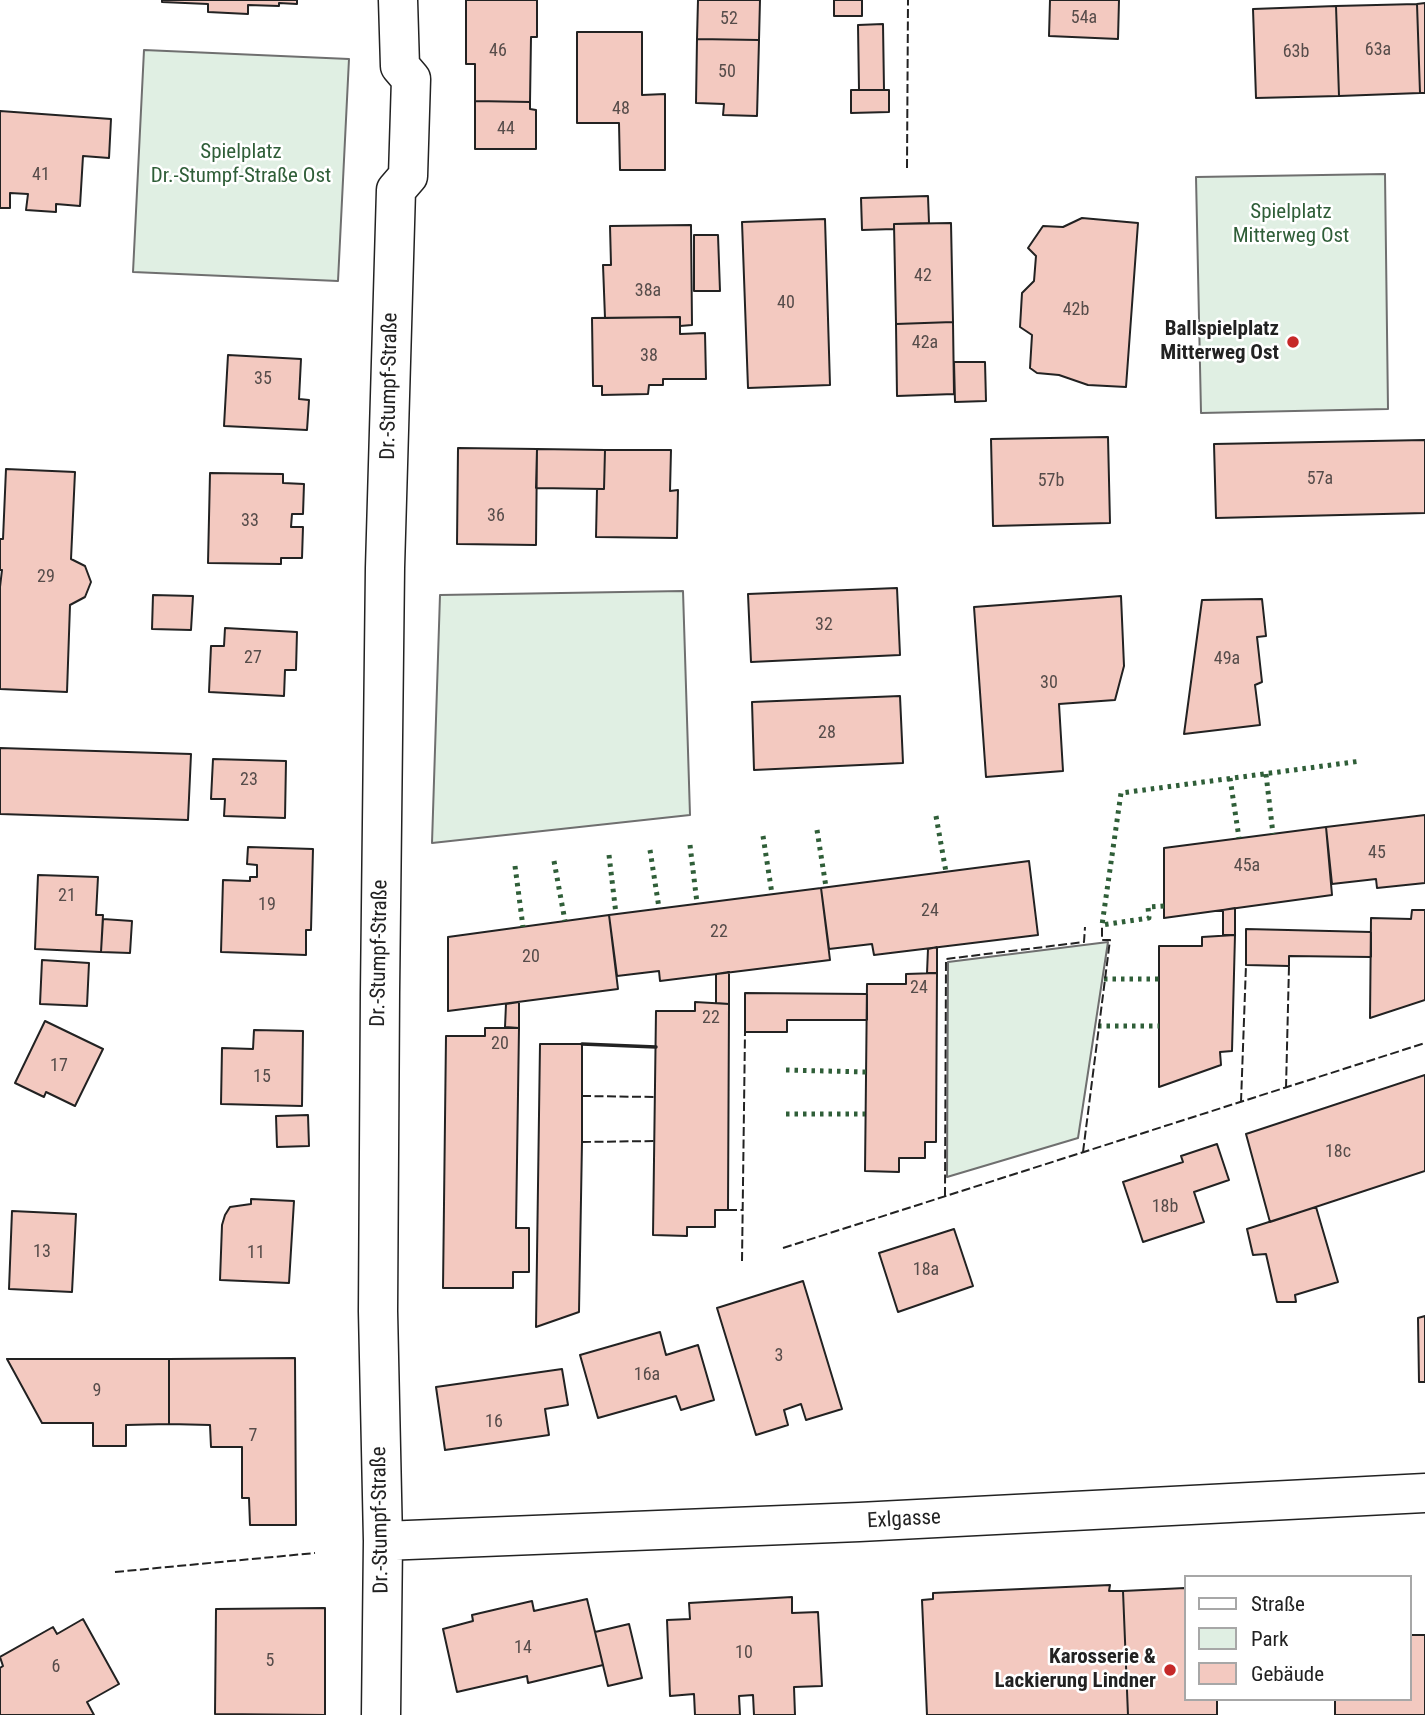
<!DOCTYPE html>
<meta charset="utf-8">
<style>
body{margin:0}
#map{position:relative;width:1425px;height:1715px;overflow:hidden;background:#fff;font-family:"Roboto Condensed",sans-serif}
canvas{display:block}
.legend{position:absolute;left:1184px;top:1575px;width:228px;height:126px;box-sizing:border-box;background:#fff;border:2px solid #a7a7a7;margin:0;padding:9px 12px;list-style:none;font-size:21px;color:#222}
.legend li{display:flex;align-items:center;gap:14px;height:35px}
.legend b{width:35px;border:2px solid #a7a7a7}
</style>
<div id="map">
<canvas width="1425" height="1715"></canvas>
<ul class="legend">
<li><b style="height:9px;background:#fff"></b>Straße</li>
<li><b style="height:19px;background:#e0efe3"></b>Park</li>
<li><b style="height:19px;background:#f3c9c0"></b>Gebäude</li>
</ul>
</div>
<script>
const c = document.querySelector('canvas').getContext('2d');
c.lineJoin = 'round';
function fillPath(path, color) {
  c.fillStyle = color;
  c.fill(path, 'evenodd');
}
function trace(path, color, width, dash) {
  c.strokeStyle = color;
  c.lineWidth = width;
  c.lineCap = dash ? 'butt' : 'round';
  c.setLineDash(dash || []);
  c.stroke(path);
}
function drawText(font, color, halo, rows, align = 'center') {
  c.font = font + ' "Roboto Condensed",sans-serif';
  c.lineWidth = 5;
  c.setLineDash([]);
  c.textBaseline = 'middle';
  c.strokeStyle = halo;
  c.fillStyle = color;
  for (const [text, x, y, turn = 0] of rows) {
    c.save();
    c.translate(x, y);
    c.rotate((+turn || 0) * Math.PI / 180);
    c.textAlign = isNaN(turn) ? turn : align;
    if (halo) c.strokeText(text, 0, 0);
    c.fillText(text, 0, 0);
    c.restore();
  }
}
const green = new Path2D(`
 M144,50L349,59L338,281L133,272Z
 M1385,174L1388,409L1201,413L1196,177Z
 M683,591L690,815L432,843L440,595Z
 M1108,942L1078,1138L947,1177L948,962Z`);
fillPath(green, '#e0efe3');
trace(green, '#6f6f6f', 2);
const building = new Path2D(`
 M162,0H297V4L279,3V6L248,5V14L208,12V4L162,2Z
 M466,0H537V37H531L530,102L475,101V64H466Z
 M698,0H760L759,40L697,39Z
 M834,0H862V16H834Z
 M1050,0H1119L1118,39L1049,36Z
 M1425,3V93H1420L1417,4Z
 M1417,4L1420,93L1339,96L1336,6Z
 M1336,6L1339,96L1256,98L1253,9Z
 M883,24L884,90H859L858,25Z
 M577,32H642V95L665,94V170H620L619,123H577Z
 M697,39L759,40L757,116L723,115L724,104L696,103Z
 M851,90H889V112L851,113Z
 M475,101L530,102V109L536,110V149H475Z
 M0,111L111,119L109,158L83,156L80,206L56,204V212L26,210L28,194L10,193V208H0Z
 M928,196L929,223L894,224V229L862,230L861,198Z
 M1082,218L1138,223L1126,387L1088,385L1059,375L1037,373L1030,368L1032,335L1020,327L1022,293L1034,281L1036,256L1028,248L1043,226L1063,227Z
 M825,219L830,385L748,388L742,222Z
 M951,223L953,322L896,324L894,224Z
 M691,225L692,325L680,326V317L605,318L603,265H611L610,226Z
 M694,235H718L720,291H694Z
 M680,317V334L705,333L706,379H663V385H649L648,394L602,395V386H593L592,318Z
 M953,322L954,394L897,396L896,324Z
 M228,355L301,359L299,399L309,400L307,430L224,426Z
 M954,362H985L986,401L955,402Z
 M1108,437L1110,523L993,526L991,439Z
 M1425,440V513L1216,518L1214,444Z
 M458,448L537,449L536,545L457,544Z
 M537,449L605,450L604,489L536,488Z
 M605,450H671L670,491L678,490L677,538L596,537L597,489H604Z
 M6,469L75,472L71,559L85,566L91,582L85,597L70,605L67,692L0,689V587L2,570H0V539H3Z
 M210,473L283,474V483L304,484L303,514H292L291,527H303L302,558H281V564L208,563Z
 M897,588L900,655L751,662L748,594Z
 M153,595L193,596L191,630L152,629Z
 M1121,596L1124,666L1115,700L1059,704L1063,771L986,777L974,607Z
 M1262,599L1266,636L1257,637L1262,682L1255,685L1260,725L1184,734L1202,600Z
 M225,628L297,632L296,670H285L284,696L209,692L211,646H224Z
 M900,696L903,763L754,770L752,702Z
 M0,748L191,754L188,820L0,814Z
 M213,759L286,761L285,818L224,816L225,799H211Z
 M1425,815V883L1377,888L1376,879L1332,884L1326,827Z
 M1326,827L1332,895L1164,918V848Z
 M248,847L313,849L311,930H306V955L221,952L223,880L250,881V877H257V865L247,864Z
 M1029,861L1038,935L874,955L872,944L829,949L821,888Z
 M38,875L98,877L96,915H103L101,952L35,949Z
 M821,888L830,960L660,981L659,971L617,976L609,915Z
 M1235,908V935H1223V910Z
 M1412,910H1425V1000L1370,1018L1371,918L1411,919Z
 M609,915L618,989L448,1011V937Z
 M103,919L132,921L130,953L101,952Z
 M1246,929L1371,932V957L1289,956V966L1246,965Z
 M1235,935L1232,1051L1220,1052L1221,1065L1159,1087V946H1202V937Z
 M937,947V973H927L928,949Z
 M42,960L89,963L87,1006L40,1004Z
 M729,972V1004L716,1003V974Z
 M937,973L936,1142H925V1158H899V1172L865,1171L867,984H906V974Z
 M745,993L867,994V1020H787V1032H745Z
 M519,1002V1028L505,1027L506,1004Z
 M695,1002L729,1004L728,1210H715V1227H687V1236L653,1235L656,1011H695Z
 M45,1021L103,1049L75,1106L46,1092L44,1097L15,1083Z
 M485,1028H519L516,1228H529V1272H513V1288H443L446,1036H485Z
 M254,1030L303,1031L302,1106L221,1104L222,1048L253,1049Z
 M540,1044H582V1142L579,1312L536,1327Z
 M1425,1075V1171L1270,1222L1246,1134Z
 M308,1115L309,1146L277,1147L276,1116Z
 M1217,1144L1229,1180L1194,1192L1204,1222L1143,1242L1123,1182L1183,1162L1181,1156Z
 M251,1199L294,1201L289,1283L220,1280L222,1225L225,1215L230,1207L251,1204Z
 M1316,1207L1338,1282L1295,1295L1296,1302H1277L1266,1254L1253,1255L1247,1229Z
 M12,1211L76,1214L72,1292L9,1289Z
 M954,1229L973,1286L898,1312L879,1253Z
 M803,1281L842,1409L806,1420L801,1404L784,1410L788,1425L756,1435L717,1308Z
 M1425,1316V1382H1419L1418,1318Z
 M660,1332L666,1355L698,1345L714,1400L681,1410L676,1396L598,1418L580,1355Z
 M295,1358L296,1525H250L249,1498H242V1447H211L210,1425L169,1424V1359Z
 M7,1359H169V1424L126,1425V1446H93V1423H42Z
 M562,1369L568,1405L545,1409L549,1435L445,1450L436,1387Z
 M1110,1585L1109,1591H1123L1128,1715H927L922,1600L933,1599V1593Z
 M1185,1588V1699H1217V1715H1128L1123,1591Z
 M792,1597V1613L818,1612L822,1686L794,1687L795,1715H754L753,1695L739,1696L740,1715H695L694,1694L670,1696L667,1620L690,1619L689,1603Z
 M587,1599L603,1665L528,1683L527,1676L457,1692L443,1629L473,1621L472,1615L532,1601L534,1611Z
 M325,1608V1715L215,1714L216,1609Z
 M83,1619L119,1684L87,1702L94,1715H0V1668L3,1666L0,1657L53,1627L57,1634Z
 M629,1624L642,1678L608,1686L595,1632Z
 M1409,1635H1425V1715H1335V1699H1409Z`);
fillPath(building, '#f3c9c0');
trace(building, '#222', 2);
const minor = new Path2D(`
 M383,1541L859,1522L1425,1493
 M381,1715L383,1541L378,1311L380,992L385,568L396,190L408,176L411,79L400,66L398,0`);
trace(minor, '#222', 41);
trace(minor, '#fff', 38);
trace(new Path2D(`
 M1266,774L1273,834
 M1230,778L1239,838
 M936,816L946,872
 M817,830L826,887
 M763,836L772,894
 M690,845L697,903
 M650,850L659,908
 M609,855L616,914
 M554,861L565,921
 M515,866L523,927
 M1164,906L1148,907L1149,918L1102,925L1121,793L1361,761
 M1104,979H1159
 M1098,1026H1159
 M786,1070L866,1072
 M786,1114H865`), '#2f5e38', 5, [3.5, 5]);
trace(new Path2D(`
 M907,168L908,0
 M1286,1088L1289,966
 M582,1096L655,1097
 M1241,1102L1246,965
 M582,1142L654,1141
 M1083,1152L1110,940H1102V925
 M945,1196L946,959L1084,942L1085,927
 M728,1210H743
 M783,1248L1425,1043
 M742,1261L745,1032
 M115,1572L315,1553`), '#222', 2, [9, 3.5]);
trace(new Path2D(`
 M582,1044L656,1047`), '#222', 3.5);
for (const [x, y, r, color] of [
 [1293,342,7,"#c62828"],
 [1170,1670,7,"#c62828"]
]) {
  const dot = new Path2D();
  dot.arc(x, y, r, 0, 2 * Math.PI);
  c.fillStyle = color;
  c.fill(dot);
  trace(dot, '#fff', 2.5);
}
drawText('18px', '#564c4a', null, [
 ["54a",1084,18],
 ["52",729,19],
 ["63a",1378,50],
 ["46",498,51],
 ["63b",1296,52],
 ["50",727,72],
 ["48",621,109],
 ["44",506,129],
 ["41",41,175],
 ["42",923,276],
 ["38a",648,291],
 ["40",786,303],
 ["42b",1076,310],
 ["42a",925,343],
 ["38",649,356],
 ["35",263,379],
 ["57a",1320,479],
 ["57b",1051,481],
 ["36",496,516],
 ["33",250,521],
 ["29",46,577],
 ["32",824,625],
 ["27",253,658],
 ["49a",1227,659],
 ["30",1049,683],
 ["28",827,733],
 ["23",249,780],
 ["45",1377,853],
 ["45a",1247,866],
 ["21",67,896],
 ["19",267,905],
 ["24",930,911],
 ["22",719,932],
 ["20",531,957],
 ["24",919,988],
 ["22",711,1018],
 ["20",500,1044],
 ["17",59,1066],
 ["15",262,1077],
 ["18c",1338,1152],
 ["18b",1165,1207],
 ["13",42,1252],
 ["11",256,1253],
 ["18a",926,1270],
 ["3",779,1356],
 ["16a",647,1375],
 ["9",97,1391],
 ["16",494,1422],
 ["7",253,1436],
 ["14",523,1648],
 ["10",744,1653],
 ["5",270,1661],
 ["6",56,1667]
]);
drawText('21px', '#2f5e38', '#fff', [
 ["Spielplatz",241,153],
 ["Dr.-Stumpf-Straße Ost",241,177],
 ["Spielplatz",1291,213],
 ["Mitterweg Ost",1291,237]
]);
drawText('bold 21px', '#222', '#fff', [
 ["Ballspielplatz",1279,330],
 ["Mitterweg Ost",1279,354],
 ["Karosserie &",1156,1658],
 ["Lackierung Lindner",1156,1682]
], 'right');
drawText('21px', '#222', '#fff', [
 ["Dr.-Stumpf-Straße",390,386,-89],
 ["Dr.-Stumpf-Straße",380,953,-89],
 ["Dr.-Stumpf-Straße",381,1520,-91],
 ["Exlgasse",904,1520,-3]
]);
</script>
